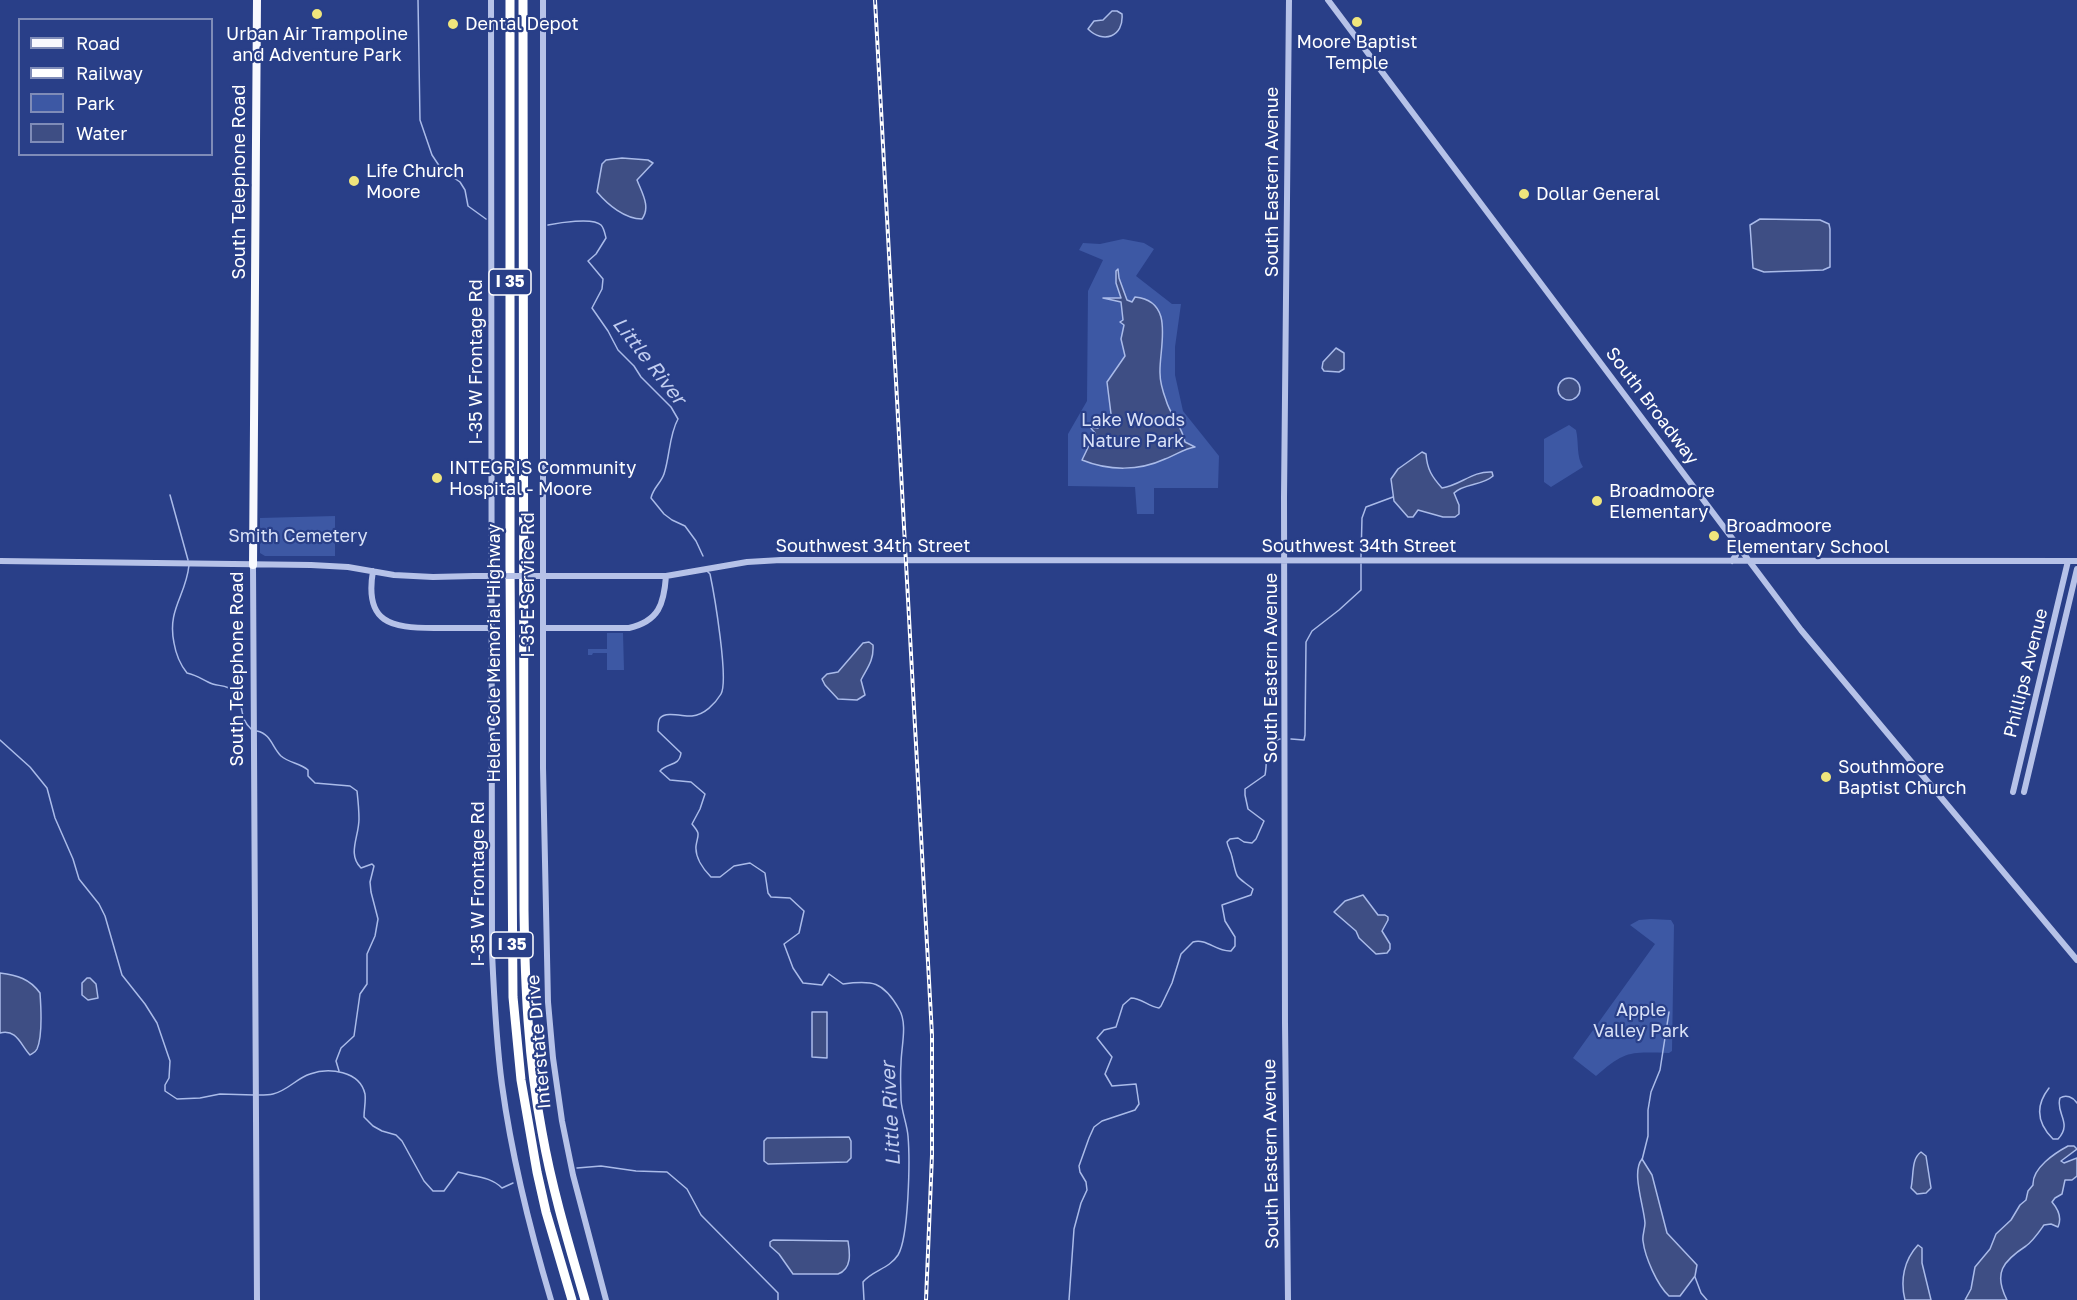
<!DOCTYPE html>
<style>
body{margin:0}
#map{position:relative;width:2077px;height:1300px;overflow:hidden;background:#293f88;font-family:"Golos Text",sans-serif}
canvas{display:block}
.legend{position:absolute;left:18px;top:18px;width:195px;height:138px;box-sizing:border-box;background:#293f88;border:2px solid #7f8cb8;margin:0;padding:8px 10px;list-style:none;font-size:18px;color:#fff}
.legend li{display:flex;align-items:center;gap:12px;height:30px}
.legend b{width:30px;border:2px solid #7f8cb8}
</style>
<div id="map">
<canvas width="2077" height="1300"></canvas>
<ul class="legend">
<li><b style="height:8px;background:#f8f9fe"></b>Road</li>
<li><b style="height:8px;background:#fff"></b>Railway</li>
<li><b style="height:16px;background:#3d58a4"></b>Park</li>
<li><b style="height:16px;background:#3e4e84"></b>Water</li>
</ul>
</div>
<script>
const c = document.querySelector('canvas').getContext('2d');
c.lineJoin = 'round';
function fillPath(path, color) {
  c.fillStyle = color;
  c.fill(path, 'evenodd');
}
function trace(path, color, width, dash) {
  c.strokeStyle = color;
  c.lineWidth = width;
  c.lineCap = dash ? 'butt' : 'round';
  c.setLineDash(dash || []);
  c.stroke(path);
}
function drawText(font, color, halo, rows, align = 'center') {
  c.font = font + ' "Golos Text",sans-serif';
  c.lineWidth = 4.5;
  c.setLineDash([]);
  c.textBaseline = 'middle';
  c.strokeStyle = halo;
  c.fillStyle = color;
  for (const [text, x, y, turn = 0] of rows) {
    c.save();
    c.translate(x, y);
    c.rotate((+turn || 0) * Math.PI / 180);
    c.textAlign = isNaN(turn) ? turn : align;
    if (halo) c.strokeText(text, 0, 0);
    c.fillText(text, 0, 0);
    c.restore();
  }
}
fillPath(new Path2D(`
 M1123,239L1144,243L1154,249L1136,276L1172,304H1181L1175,347V375L1183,411L1219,456L1218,488H1154V514H1137L1135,487L1068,486V434L1087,401L1088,291L1103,260L1079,250L1083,243L1100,244Z
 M1569,425L1576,430C1579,442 1576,457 1583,467L1551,487L1544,482V439Z
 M335,516V556H265L260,553V518Z
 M607,633H623L624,670H607V653H593L592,655H588V649H607Z
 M1651,919L1671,920L1674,925L1672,1051L1669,1053C1630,1052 1626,1050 1596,1076L1573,1058L1655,944L1630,925L1639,920Z`), '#3d58a4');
const water = new Path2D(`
 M1112,11H1117L1122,14C1124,37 1103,44 1088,29L1094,21L1103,20Z
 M622,158L648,160L653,163L637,180C642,193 651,207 642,219C625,219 608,205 597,192L602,164L606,160Z
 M1760,219L1820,220L1829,224L1830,229V267L1823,270L1764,272L1753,268L1750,225Z
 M1118,269L1119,278L1127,300L1132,302L1135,297C1176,301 1159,347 1160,373C1160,381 1163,392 1166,400C1170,415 1182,426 1185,442L1195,447C1185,448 1176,455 1165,459C1139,471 1109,471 1082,460L1095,433L1090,427L1098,428L1111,414L1107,382L1125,356L1121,339L1124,325L1120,322L1123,320L1121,302L1103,298H1121L1116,283V271Z
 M1336,348L1344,353V369L1339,372L1324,371L1322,368L1323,362Z
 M1558 389a11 11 0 1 1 22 0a11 11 0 1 1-22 0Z
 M1422,452L1426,454C1427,469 1432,477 1442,488C1461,485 1472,471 1492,472L1493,476C1482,486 1464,483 1454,493L1459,505V514L1455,517H1443L1418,510L1413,517H1408L1394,501L1391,479L1398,469Z
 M869,642L873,645C874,661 867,668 861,680L865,695L857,700L838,699L825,685L822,679L827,674L838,672L863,643Z
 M1363,895L1378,915H1385L1388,917V920L1382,931L1390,944V949L1387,953L1376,954L1359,938L1356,931L1334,912L1345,901Z
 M0,973C17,975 30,979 40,993C41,1007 43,1036 37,1049C35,1053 33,1053 30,1055C20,1044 17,1029 0,1033Z
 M87,978H90L96,984L98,998L88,1000L82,995V983Z
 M812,1012H827V1058L812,1057Z
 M849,1137L851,1141V1158L847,1162L768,1164L764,1161V1141L767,1138Z
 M2068,1146H2074L2077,1149L2061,1161L2064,1163L2077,1158V1176L2072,1180H2065L2062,1194L2055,1198L2052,1202C2058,1209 2062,1218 2058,1227L2051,1224L2044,1225C2039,1232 2033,1241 2026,1246C2003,1261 1993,1273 2007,1300H1965L1971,1289L1975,1267L1990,1249L1996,1234L2011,1220L2020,1205L2026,1200L2028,1191L2033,1185C2032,1168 2055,1153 2068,1146Z
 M1921,1152L1926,1156L1931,1188L1926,1193L1917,1194L1911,1188C1914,1175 1911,1159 1921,1152Z
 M1642,1159L1652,1175L1667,1233L1697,1265L1695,1276L1680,1296H1669C1657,1285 1645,1257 1643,1241C1642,1236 1645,1229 1645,1223C1644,1206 1631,1172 1642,1159Z
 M773,1240L848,1241C850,1253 852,1269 838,1274H793L779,1254L770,1246V1242Z
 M1918,1245L1922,1248V1263L1931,1300H1905C1900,1280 1904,1260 1918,1245Z`);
fillPath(water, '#3e4e84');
trace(water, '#aabbe9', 1.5);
trace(new Path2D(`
 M418,0L420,120L432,155L442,170L460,182L465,190L468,206L486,219
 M548,225C558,223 593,217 601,225C604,228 605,234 606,238L596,254L588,261L603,279L602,289L592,308L608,331L618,350L634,366L641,377L671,407L678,419C669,435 670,456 664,474C661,483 653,488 651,498L664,514L672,520L685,526L696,541L703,556
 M170,495L188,560
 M1361,557L1362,518L1366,507L1393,497
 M189,565C186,596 167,609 174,643C176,655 179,663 187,673C196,675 200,678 208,682C218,688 228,682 237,696C245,709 238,717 252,730
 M707,571L710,574C714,593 729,680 721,694C715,704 704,715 692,716C685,717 666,711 660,718C658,720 658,728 658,731L681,753C679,767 668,762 660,771L670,780L691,782L705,794L700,809L692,824C701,835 698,833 696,846C695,857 703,869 711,877H720L734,866L750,863L765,873L768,893L771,897L790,898L804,911L799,933L784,944L793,968L803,983L822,985L829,974L843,984C872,980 883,981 899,1009C908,1024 901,1047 901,1064C900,1076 901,1088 901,1100C902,1113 907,1124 908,1136C910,1159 909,1237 898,1255C889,1269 873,1270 863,1282L864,1300
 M257,731C271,734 272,747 281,756C289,763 300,763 308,770V776L315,783L350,786L357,791C358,800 359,810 359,819C359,837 347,854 361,868L372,864L374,866L370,882L371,892L378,919L375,936L367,954V984L360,994L354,1036L341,1048L336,1061L339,1071
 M1291,739L1304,740L1305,735L1306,642L1312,631L1339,610L1361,590V564
 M0,740L30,767L47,788L55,818L73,859L79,879L99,904L105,916L122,975L145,1004L157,1023L170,1061L169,1078L165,1085V1091L177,1099L200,1098L220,1094L254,1095
 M2049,1088C2035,1106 2037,1123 2053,1139H2058C2073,1123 2055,1113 2060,1098C2066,1094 2073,1097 2077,1103
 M259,1095C264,1095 269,1095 273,1094C287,1091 297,1078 310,1074C329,1067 360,1071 365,1094C366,1102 364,1109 364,1117L373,1126L382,1131L396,1135L402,1141L424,1181L433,1191H444L458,1172C474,1177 490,1176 502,1188L513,1183
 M1642,1160L1648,1136V1110L1651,1092L1660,1070L1669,1012
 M577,1168L601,1166L636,1171L667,1172L687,1189L701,1215L778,1293V1300
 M1695,1277L1701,1293L1707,1300
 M1069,1300L1074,1229L1081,1203L1087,1190L1086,1182L1080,1172L1079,1166L1089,1138L1094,1127L1102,1121L1135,1110L1139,1104L1136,1084L1112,1086L1105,1074L1112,1057L1097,1038L1104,1030L1116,1027L1123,1005L1131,998C1141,998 1148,1006 1159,1008L1161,1006L1172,983L1181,954L1193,942C1207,938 1216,952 1231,951L1235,946V937L1225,921L1222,905L1251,895L1253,889C1234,874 1238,881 1232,857C1231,851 1228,848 1227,842L1230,839L1238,838L1244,842L1252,843L1256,839L1264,821L1248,809L1245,795V789L1265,775C1268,761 1263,743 1280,739`), '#aabbe9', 1.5);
trace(new Path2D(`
 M491,0L492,952C494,997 496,1041 502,1085C512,1158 530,1230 551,1300
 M543,0V768L548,1002L553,1058L562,1121L573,1175L606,1300
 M1328,0L1801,630L2077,960
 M0,561L311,565L348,567L394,575L433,577L474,576
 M1732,561L1736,555L1737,545
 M253,565L257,1300
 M373,571C364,623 391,628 434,628C453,628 472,628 491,628
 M561,576H666L747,562L781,560L2077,561
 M543,628H629C659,621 664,604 666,576
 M2013,792L2068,561
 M2024,792L2077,569
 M1288,1300L1285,1023L1284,497L1289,0`), '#b6c2e8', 6);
trace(new Path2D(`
 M253,565L257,0`), '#f8f9fe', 8);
trace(new Path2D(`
 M510,0V565L513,997L521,1080L537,1172L546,1212L572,1300
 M523,0L524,910C525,985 528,1059 542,1132C552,1189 569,1245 585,1300`), '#fff', 9);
const rail = new Path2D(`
 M875,0L932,1035V1155L926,1300`);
trace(rail, '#fff', 4);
trace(rail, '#293f88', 1.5, [4.5]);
trace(new Path2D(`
 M474,576H561`), '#b6c2e8', 6);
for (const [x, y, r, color] of [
 [317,14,6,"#f0e57c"],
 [1357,22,6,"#f0e57c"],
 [453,24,6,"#f0e57c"],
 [354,181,6,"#f0e57c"],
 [1524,194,6,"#f0e57c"],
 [437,478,6,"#f0e57c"],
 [1597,501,6,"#f0e57c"],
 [1714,536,6,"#f0e57c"],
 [1826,777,6,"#f0e57c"]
]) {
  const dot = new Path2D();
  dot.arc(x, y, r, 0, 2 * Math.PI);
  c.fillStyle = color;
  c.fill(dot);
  trace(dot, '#293f88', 2);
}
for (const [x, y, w] of [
 [510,282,42],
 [512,945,42]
]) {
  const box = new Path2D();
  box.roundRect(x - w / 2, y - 13, w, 26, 4.5);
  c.fillStyle = '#293f88';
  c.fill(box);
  trace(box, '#fff', 1.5);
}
drawText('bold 16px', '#fff', null, [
 ["I 35",510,282],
 ["I 35",512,945]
]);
drawText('18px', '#fff', '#293f88', [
 ["Dental Depot",465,24],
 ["Urban Air Trampoline",317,34,"center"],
 ["and Adventure Park",317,55,"center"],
 ["Moore Baptist",1357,42,"center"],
 ["Temple",1357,63,"center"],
 ["Life Church",366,171],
 ["Moore",366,192],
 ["Dollar General",1536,194],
 ["INTEGRIS Community",449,468],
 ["Hospital - Moore",449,489],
 ["Broadmoore",1609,491],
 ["Elementary",1609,512],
 ["Broadmoore",1726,526],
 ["Elementary School",1726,547],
 ["Southmoore",1838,767],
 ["Baptist Church",1838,788]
], 'left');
drawText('18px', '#fff', '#293f88', [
 ["South Telephone Road",239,182,-90],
 ["South Eastern Avenue",1272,182,-90],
 ["I-35 W Frontage Rd",476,362,-90],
 ["South Broadway",1652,406,53],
 ["Southwest 34th Street",873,546],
 ["Southwest 34th Street",1359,546],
 ["I-35 E Service Rd",528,585,-90],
 ["Helen Cole Memorial Highway",494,653,-90],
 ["South Eastern Avenue",1271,668,-90],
 ["South Telephone Road",237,669,-90],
 ["Phillips Avenue",2026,673,-76],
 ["I-35 W Frontage Rd",478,884,-90],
 ["Interstate Drive",539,1042,-95],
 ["South Eastern Avenue",1271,1154,-91]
]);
drawText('18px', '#d9e1f7', '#293f88', [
 ["Lake Woods",1133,420],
 ["Nature Park",1133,441],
 ["Smith Cemetery",298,536],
 ["Apple",1641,1010],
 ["Valley Park",1641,1031]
]);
drawText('italic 20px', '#c1cdf0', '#293f88', [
 ["Little River",649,361,52],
 ["Little River",891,1114,-93]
]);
</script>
